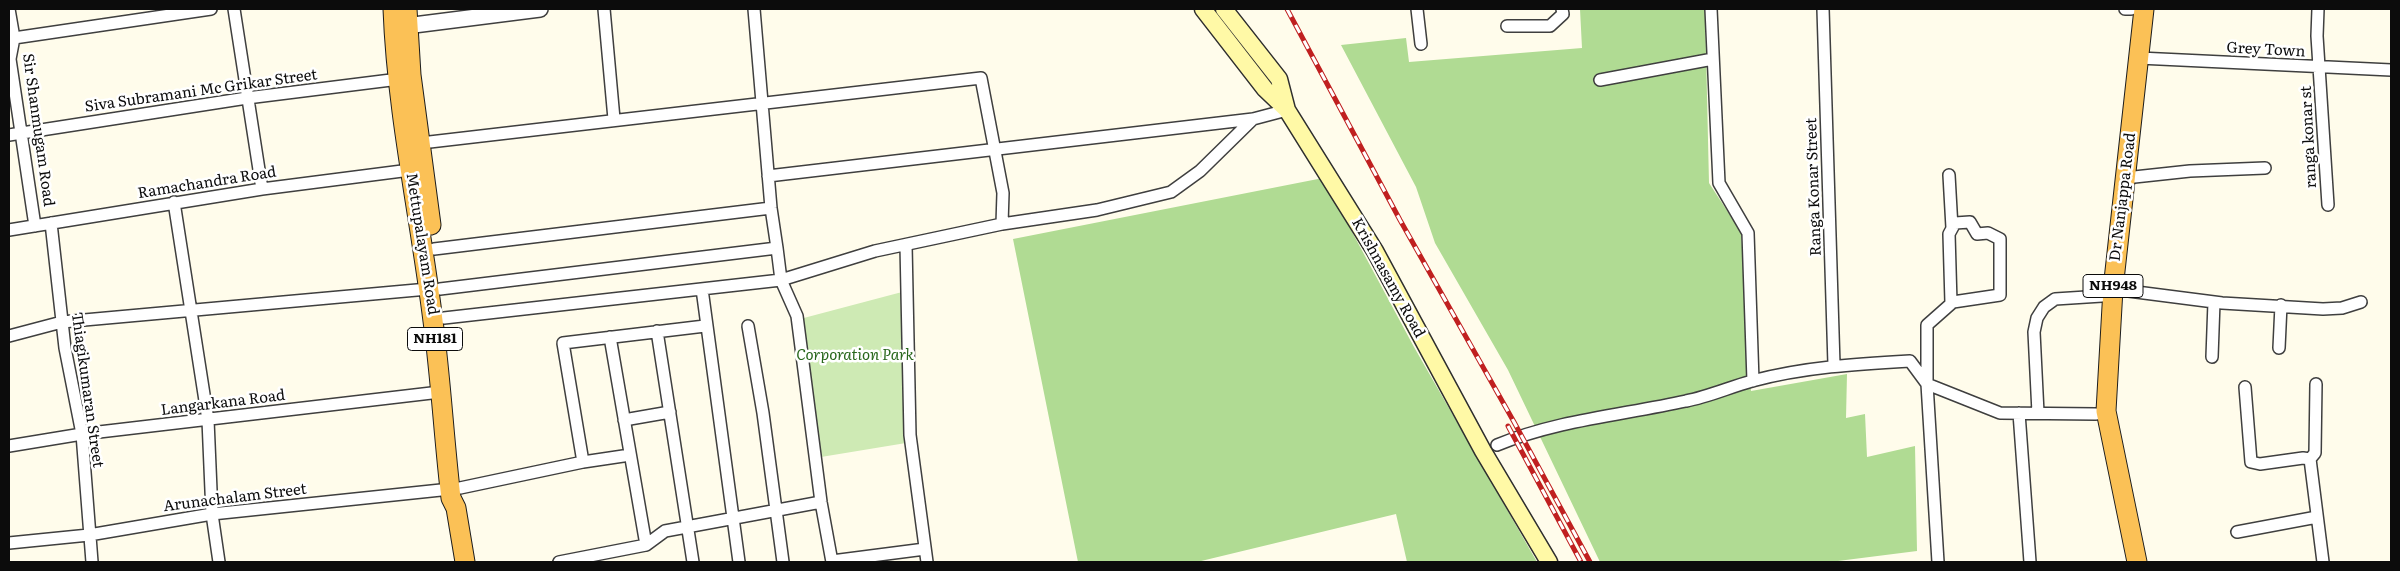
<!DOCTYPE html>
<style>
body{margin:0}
#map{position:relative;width:2400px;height:571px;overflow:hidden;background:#fffceb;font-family:Literata,serif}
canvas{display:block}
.frame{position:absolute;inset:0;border:10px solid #0c0c0c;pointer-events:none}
</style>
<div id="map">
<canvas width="2400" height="571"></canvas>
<div class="frame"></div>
</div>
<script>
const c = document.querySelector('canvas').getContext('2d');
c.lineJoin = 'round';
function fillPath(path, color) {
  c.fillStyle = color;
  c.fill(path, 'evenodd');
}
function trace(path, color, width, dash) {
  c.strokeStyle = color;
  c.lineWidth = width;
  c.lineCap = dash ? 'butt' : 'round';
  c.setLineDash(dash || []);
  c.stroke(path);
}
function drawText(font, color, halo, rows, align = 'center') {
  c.font = font + ' Literata,serif';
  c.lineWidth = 5;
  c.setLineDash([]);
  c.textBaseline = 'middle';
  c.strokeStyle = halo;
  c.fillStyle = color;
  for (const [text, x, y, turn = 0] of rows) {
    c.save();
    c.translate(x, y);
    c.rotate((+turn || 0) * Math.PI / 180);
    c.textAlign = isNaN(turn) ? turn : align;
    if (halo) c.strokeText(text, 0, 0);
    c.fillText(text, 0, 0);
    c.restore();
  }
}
fillPath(new Path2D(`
 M902,292L906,443L821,457L800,319Z`), '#ceeab4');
fillPath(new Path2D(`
 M1580,9H1705L1709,183L1741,232L1751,391L1847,374L1846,418L1865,414L1867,457L1915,446L1917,551L1830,562H1600L1508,370L1435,243L1416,187L1341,45L1406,38L1409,62L1582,48Z
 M1323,178L1414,347L1537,562H1407L1396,514L1197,562H1078L1013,239Z`), '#b0db93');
const minor = new Path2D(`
 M9,9L14,38L10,59L35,226
 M234,9L262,189
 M604,9L614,119
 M754,9L771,208L777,248L781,280L797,316L821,502L832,562
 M1417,9L1421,44
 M1711,9L1719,183L1748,233L1753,381
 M1823,9L1834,365
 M2125,9H2131
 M2318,9L2317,36L2328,205
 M1507,26H1550L1563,14L1562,9
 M14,38L211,9
 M2139,58L2391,70
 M1600,80L1713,59
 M9,135L247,98L399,79
 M421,143L981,78L1003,193L1002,224
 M1949,175L1952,228
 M768,176L1253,119L1287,110
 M2125,178L2190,171L2265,168
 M174,202L208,420L212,514L219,562
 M51,223L65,348L82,434L92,562
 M9,230L262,189L410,170
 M906,245L910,435L927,562
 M434,249L771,208
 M440,289L777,248
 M702,289L739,562
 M2113,289L2222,303L2323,309L2342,308L2361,302
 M444,318L781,280L875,251L1002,224L1097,210L1171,192L1200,171L1253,119
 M748,326L763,413L783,562
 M657,331L693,562
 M9,336L62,322L428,289
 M610,337L646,545
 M2279,348L2281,305
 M2212,357L2214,302
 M1927,384L2000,413L2096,414
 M2245,387L2251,462L2260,464L2303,458L2310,459L2323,562
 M2019,413L2030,562
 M2038,413L2034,332L2037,318L2044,307L2055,299L2102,296
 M624,420L670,412
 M1497,445C1558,420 1622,415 1686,401C1708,397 1730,387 1752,381C1804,367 1857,364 1910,361L1927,384
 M9,446L82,434L440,392
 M2310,459L2315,453L2316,384
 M583,462L563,343L705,326
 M2237,532L2317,517
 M9,543L89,535L212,514L460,488L583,462L630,455
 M832,561L925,549
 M559,562L646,545L665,531L821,502
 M1938,562L1927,384V325L1953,302L2000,295V239L1988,233L1977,234L1970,222L1955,223L1949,234L1951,303`);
const tertiary = new Path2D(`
 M398,27L540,9`);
const secondary = new Path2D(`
 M1203,9L1265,89L1287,110L1375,251L1483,451L1549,562
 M1224,9L1279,79L1287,110`);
const trunk = new Path2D(`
 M393,9C397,114 420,217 433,321C441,380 444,440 451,498L456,508L465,562
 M407,9L411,75L431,225
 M2137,562L2106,411L2113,289L2144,9`);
trace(minor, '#3f3f3f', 14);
trace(tertiary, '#3f3f3f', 18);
trace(secondary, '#2e2e2e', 19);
trace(trunk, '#1d1d1d', 21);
trace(minor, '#fff', 11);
trace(tertiary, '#fff', 15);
trace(secondary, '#fff9a6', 16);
trace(trunk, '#fbc156', 19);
const rail = new Path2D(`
 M1287,9L1400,220L1514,422L1590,562
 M1508,426L1581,562`);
trace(rail, '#c02020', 5);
trace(rail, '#fff', 3, [9]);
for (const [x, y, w] of [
 [2113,286,60],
 [435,339,55]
]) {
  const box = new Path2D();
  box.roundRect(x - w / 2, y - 11.5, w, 23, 4);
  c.fillStyle = '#fff';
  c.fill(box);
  trace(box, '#0c0c0c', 1);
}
drawText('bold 14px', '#0c0c0c', null, [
 ["NH948",2113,286],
 ["NH181",435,339]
]);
drawText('15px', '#0c0c0c', '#fff', [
 ["Grey Town",2266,50,3],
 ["Siva Subramani Mc Grikar Street",201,91,-8],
 ["Sir Shanmugam Road",38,130,82],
 ["ranga konar st",2309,137,-93],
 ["Ramachandra Road",207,183,-9],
 ["Ranga Konar Street",1814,187,-92],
 ["Dr Nanjappa Road",2123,197,-83],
 ["Mettupalayam Road",422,244,81],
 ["Krishnasamy Road",1388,278,61],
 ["Thiagikumaran Street",87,390,82],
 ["Langarkana Road",223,403,-7],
 ["Arunachalam Street",235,498,-7]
]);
drawText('italic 15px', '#27661b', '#fff', [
 ["Corporation Park",855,356]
]);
</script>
